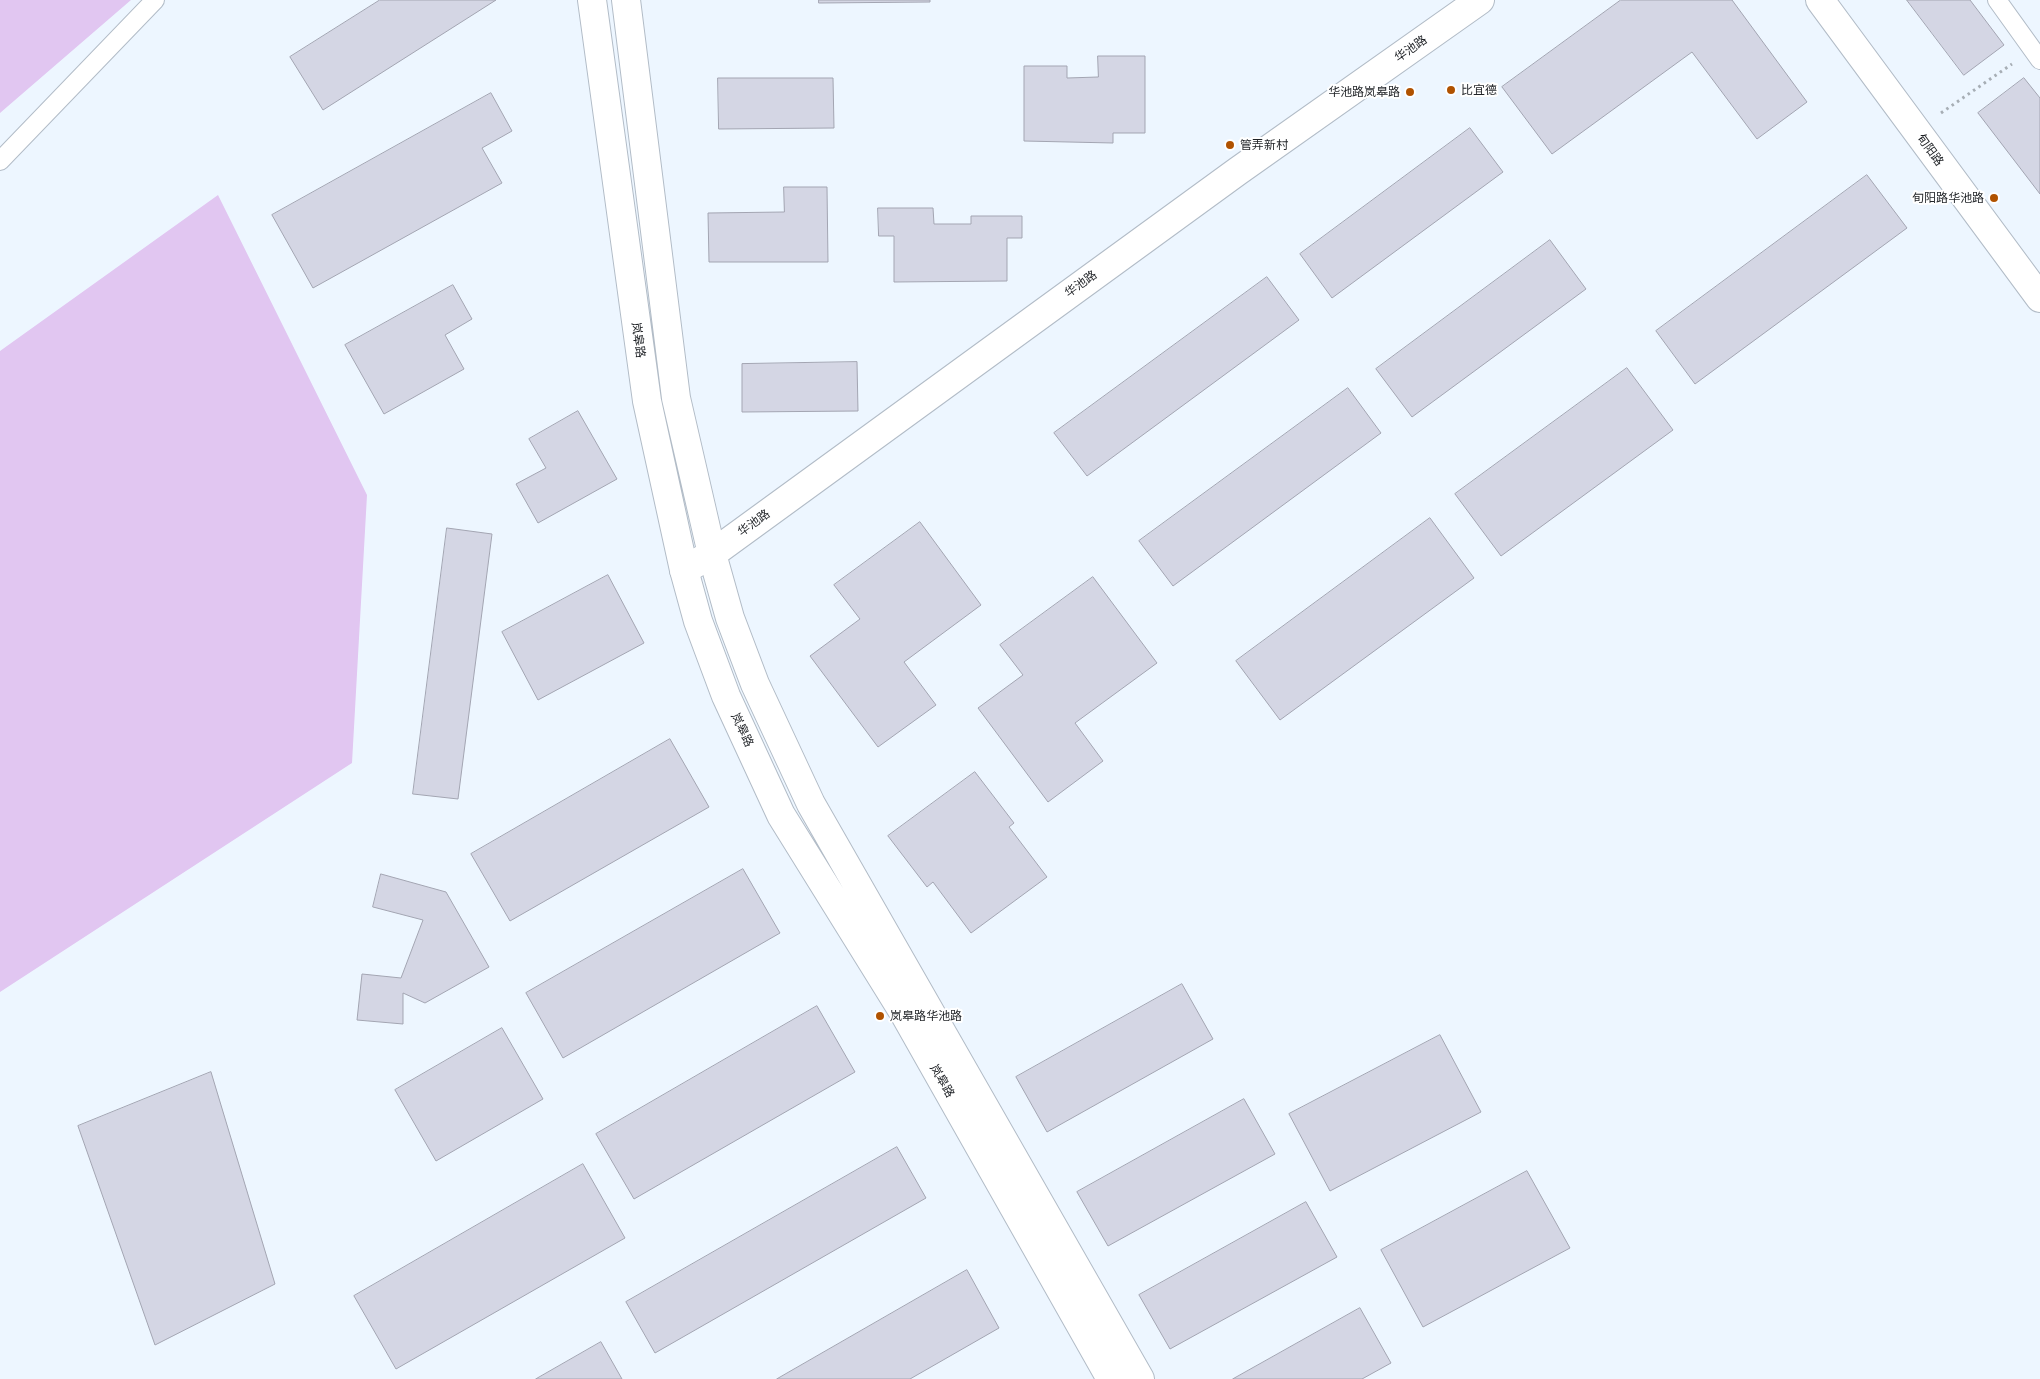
<!DOCTYPE html>
<meta charset="utf-8">
<style>
body{margin:0}
canvas{display:block;background:#edf6ff}
</style>
<canvas width="2040" height="1379"></canvas>
<script>
const c = document.querySelector('canvas').getContext('2d');
c.lineJoin = 'round';
function fillPath(path, color) {
  c.fillStyle = color;
  c.fill(path, 'evenodd');
}
function trace(path, color, width, dash) {
  c.strokeStyle = color;
  c.lineWidth = width;
  c.lineCap = dash ? 'butt' : 'round';
  c.setLineDash(dash || []);
  c.stroke(path);
}
function drawText(font, color, halo, rows, align = 'center') {
  c.font = font + ' Mulish,"Noto Sans SC",sans-serif';
  c.lineWidth = 4;
  c.setLineDash([]);
  c.textBaseline = 'middle';
  c.strokeStyle = halo;
  c.fillStyle = color;
  for (const [text, x, y, turn = 0] of rows) {
    c.save();
    c.translate(x, y);
    c.rotate((+turn || 0) * Math.PI / 180);
    c.textAlign = isNaN(turn) ? turn : align;
    if (halo) c.strokeText(text, 0, 0);
    c.fillText(text, 0, 0);
    c.restore();
  }
}
fillPath(new Path2D(`
 M0,0H131L0,113Z
 M218,195L367,495L352,763L0,992V351Z`), '#e1c6f1');
const building = new Path2D(`
 M380,0H496L323,110L290,57Z
 M819,0H930V2L819,3Z
 M1621,0H1732L1807,102L1757,139L1692,52L1552,154L1502,87Z
 M1907,0H1970L2004,45L1964,75Z
 M1098,56H1145V133H1113V143L1024,141V66H1067V78L1098,77Z
 M718,78H833L834,128L719,129Z
 M2024,78L2040,98V194L1978,113Z
 M491,93L512,131L482,148L502,183L313,288L272,215Z
 M1470,128L1503,172L1332,298L1300,254Z
 M1867,175L1907,228L1695,384L1656,331Z
 M784,187H827L828,262H709L708,213L784,212Z
 M878,208H933L934,224H971V216H1022V238H1007V281L894,282V236H879Z
 M1550,240L1586,289L1412,417L1376,369Z
 M1267,277L1299,320L1087,476L1054,433Z
 M453,285L472,319L445,335L464,369L384,414L345,345Z
 M857,362L858,411L742,412V364Z
 M1627,368L1673,430L1501,556L1455,494Z
 M1348,388L1381,433L1173,586L1139,541Z
 M578,411L617,479L538,523L516,484L546,468L529,439Z
 M1430,518L1474,578L1280,720L1236,661Z
 M920,522L981,605L904,662L936,705L878,747L810,656L860,619L834,585Z
 M447,528L492,534L458,799L413,794Z
 M608,575L644,643L538,700L502,632Z
 M1093,577L1157,663L1075,723L1103,761L1048,802L978,708L1023,675L1000,645Z
 M670,739L709,807L510,921L471,854Z
 M975,772L1014,823L1009,827L1047,877L971,933L933,882L927,887L888,836Z
 M743,869L780,933L563,1058L526,993Z
 M381,874L446,892L489,967L425,1003L403,993V1024L357,1020L362,974L401,978L423,920L373,907Z
 M1182,984L1213,1039L1047,1132L1016,1077Z
 M817,1006L855,1072L634,1199L596,1134Z
 M502,1028L543,1099L436,1161L395,1090Z
 M1440,1035L1481,1112L1330,1191L1289,1114Z
 M211,1072L275,1284L155,1345L78,1126Z
 M1244,1099L1275,1154L1108,1246L1077,1192Z
 M897,1147L926,1198L655,1353L626,1302Z
 M583,1164L625,1238L396,1369L354,1296Z
 M1527,1171L1570,1248L1423,1327L1381,1250Z
 M1306,1202L1337,1257L1170,1349L1139,1295Z
 M967,1270L999,1328L910,1379H777Z
 M1360,1308L1391,1363L1362,1379H1233Z
 M601,1342L622,1379H536Z`);
fillPath(building, '#d4d6e4');
trace(building, '#a3a5b2', 1);
const lane = new Path2D(`
 M1997,0L2040,60
 M0,161L155,0`);
const street = new Path2D(`
 M1820,0L2040,298
 M684,570L712,554L1238,171L1480,0`);
const secondary = new Path2D(`
 M592,0L647,401L684,570L698,621L726,696L781,815L904,1013L1111,1379
 M626,0L676,398L712,554L730,618L755,684L811,804L1140,1379`);
trace(lane, '#b2bcc7', 20);
trace(street, '#b2bcc7', 30);
trace(secondary, '#b2bcc7', 30);
trace(new Path2D(`
 M1941,113L2012,64`), '#a7aeb5', 3, [2.5, 4]);
trace(lane, '#fff', 18);
trace(street, '#fff', 28);
trace(secondary, '#fff', 28);
for (const [x, y, r, color] of [
 [1451,90,5,"#b05200"],
 [1410,92,5,"#b05200"],
 [1230,145,5,"#b05200"],
 [1994,198,5,"#b05200"],
 [880,1016,5,"#b05200"]
]) {
  const dot = new Path2D();
  dot.arc(x, y, r, 0, 2 * Math.PI);
  c.fillStyle = color;
  c.fill(dot);
  trace(dot, '#fff', 2);
}
drawText('12px', '#1f2226', '#fff', [
 ["华池路",1411,49,-35],
 ["旬阳路",1930,150,54],
 ["华池路",1081,284,-36],
 ["岚皋路",638,340,82],
 ["华池路",754,523,-36],
 ["岚皋路",742,730,65],
 ["岚皋路",942,1081,60]
]);
drawText('12px', '#1f2226', '#fff', [
 ["比宜德",1461,90],
 ["华池路岚皋路",1400,92,"right"],
 ["管弄新村",1240,145],
 ["旬阳路华池路",1984,198,"right"],
 ["岚皋路华池路",890,1016]
], 'left');
</script>
